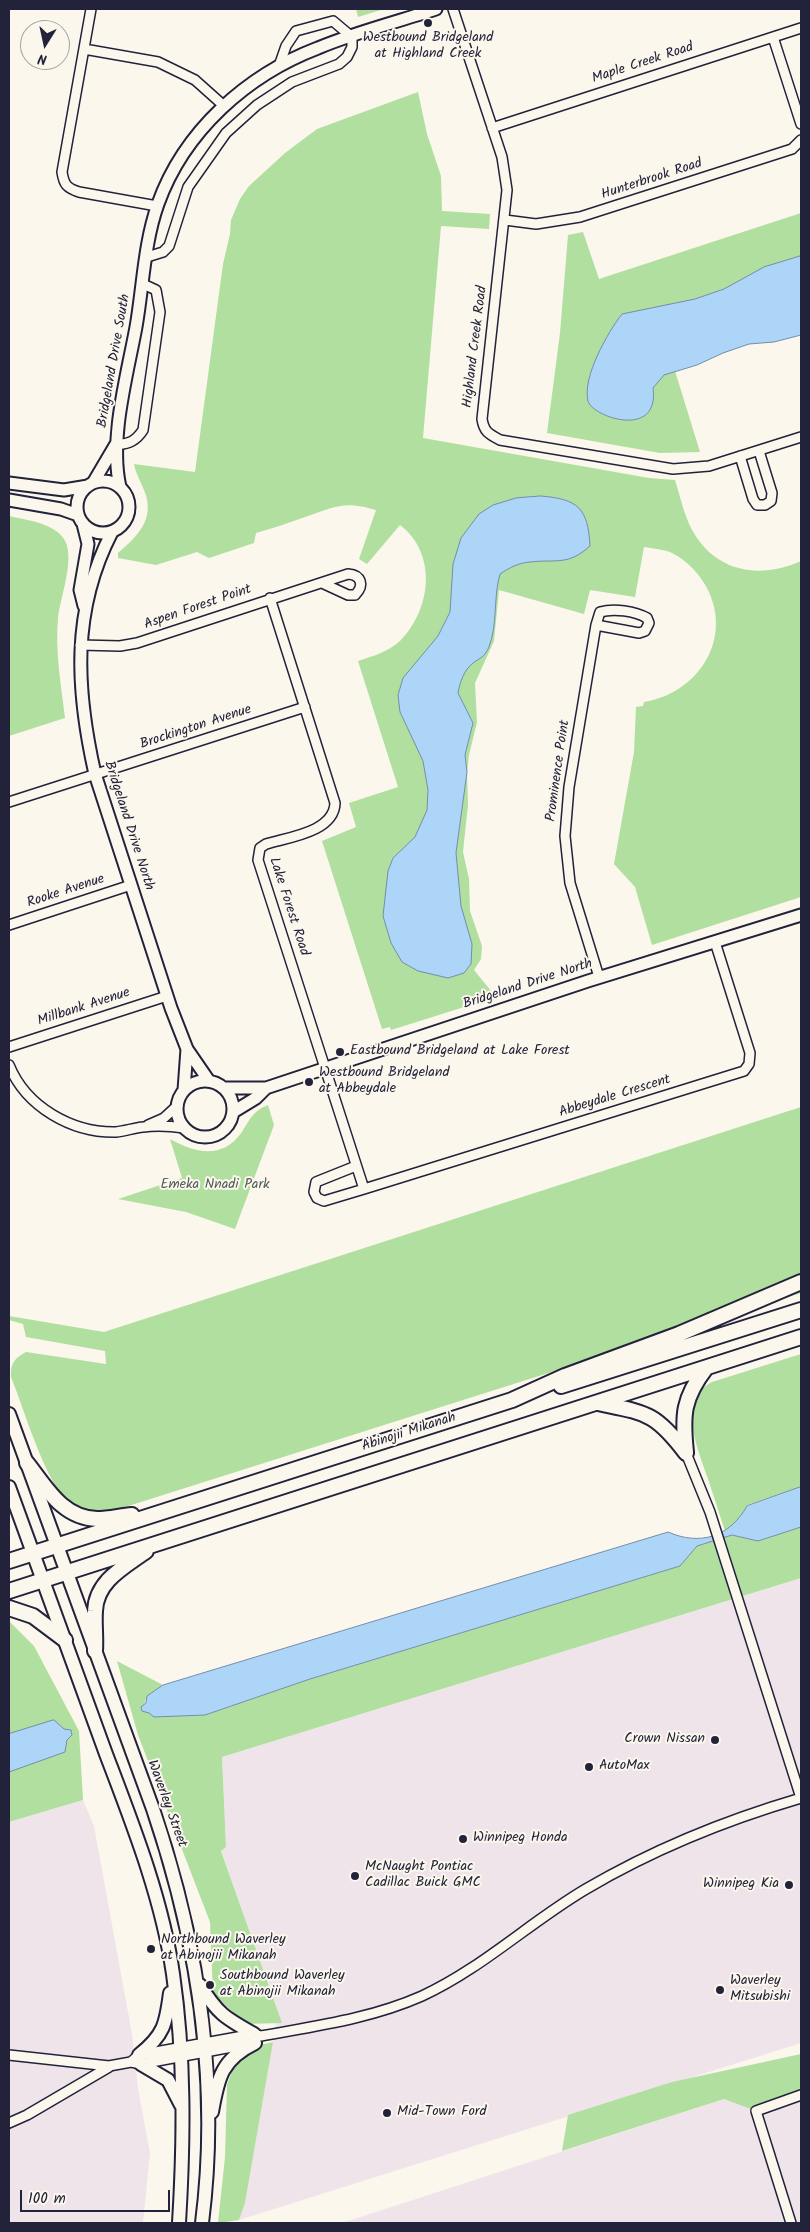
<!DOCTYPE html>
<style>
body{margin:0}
#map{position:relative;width:810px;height:2232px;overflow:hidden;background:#fbf7ec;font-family:Kalam,sans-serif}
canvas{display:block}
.frame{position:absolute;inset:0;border:10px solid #22223b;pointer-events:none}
.north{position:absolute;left:20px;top:20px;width:50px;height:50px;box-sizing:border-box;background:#fbf7ec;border:1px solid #a4a2a5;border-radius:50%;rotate:190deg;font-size:14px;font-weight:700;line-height:20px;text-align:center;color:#22223b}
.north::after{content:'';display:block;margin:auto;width:18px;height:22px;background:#22223b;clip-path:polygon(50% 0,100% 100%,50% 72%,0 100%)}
.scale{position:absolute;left:20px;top:2190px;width:150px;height:22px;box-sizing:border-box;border:2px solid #22223b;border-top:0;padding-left:6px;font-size:15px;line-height:18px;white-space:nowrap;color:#22223b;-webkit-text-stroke:4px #fbf7ec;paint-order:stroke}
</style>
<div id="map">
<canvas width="810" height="2232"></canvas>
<div class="frame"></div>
<div class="north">N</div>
<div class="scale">100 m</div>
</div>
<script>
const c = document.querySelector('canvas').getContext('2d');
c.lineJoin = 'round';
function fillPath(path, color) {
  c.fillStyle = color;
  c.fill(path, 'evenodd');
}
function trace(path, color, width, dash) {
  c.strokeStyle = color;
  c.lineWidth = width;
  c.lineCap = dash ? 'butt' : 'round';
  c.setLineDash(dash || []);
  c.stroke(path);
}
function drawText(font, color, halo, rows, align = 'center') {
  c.font = font + ' Kalam,sans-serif';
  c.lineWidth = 4;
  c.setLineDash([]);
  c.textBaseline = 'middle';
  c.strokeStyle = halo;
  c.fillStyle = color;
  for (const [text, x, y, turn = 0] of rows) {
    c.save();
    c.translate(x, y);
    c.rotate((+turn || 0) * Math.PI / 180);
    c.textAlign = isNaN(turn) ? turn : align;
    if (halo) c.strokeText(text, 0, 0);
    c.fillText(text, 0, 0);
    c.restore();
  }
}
fillPath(new Path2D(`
 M801,1578V2043L239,2220L245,2203L278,2012L221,1850L226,1847L222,1757Z
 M83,1800L94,1826L132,2034L138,2089L150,2153L143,2223H9V1822Z
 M801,2095V2223H342L724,2099L757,2111Z`), '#efe4ea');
fillPath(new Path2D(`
 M356,9H384L358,17Z
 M418,92L427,134L441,176L442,211L490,214L489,229L441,226L423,438L649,478L675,480C680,496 684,514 691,528C714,572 759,580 801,561V897L652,945L635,887L614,864L634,752L636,707L643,706L644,702C704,692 738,629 700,577C692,566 679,555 667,551C659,549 651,548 644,547L635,597L590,590L584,614L499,590L494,641L475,683L477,722L469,755L467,772L468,805L463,852L469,879L470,911L482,946L481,959L474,970L496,997L391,1030L390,1027L382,1029L322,841L356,827L349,803L398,787L358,661C373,656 388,652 400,641C431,610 438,554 400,525L367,564L359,559L376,510C344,500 334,507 305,517C289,523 273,528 256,533L254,543L209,558L197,552L156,565L118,558V553C138,536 156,518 144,490C140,480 136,474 134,464L195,472L223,264L230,234L231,220L240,199L249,186L285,153L317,129Z
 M801,213V333L737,347L675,371L700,452L660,453L547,433L560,333L568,235L583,232L599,279Z
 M9,516C26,520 54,523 64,539C76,557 60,598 58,618C55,651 61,685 65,718L9,736Z
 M268,1105L274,1125L235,1229L186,1212L118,1199L182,1178L170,1139C195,1153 222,1160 242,1132C250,1119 253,1111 268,1105Z
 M801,1107V1293L122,1508C104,1512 82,1514 67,1500C45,1481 23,1406 11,1377C10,1363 15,1358 26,1352L106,1364L105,1351L26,1337L23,1324L9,1320V1316L104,1332Z
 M801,1354V1487L747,1505C742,1516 736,1527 725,1531C719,1513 713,1494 707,1476C698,1448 676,1401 712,1382Z
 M801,1527V1578L222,1757L226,1847L221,1851L282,2023L245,2024L213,1993L210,1922L138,1735L117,1661L163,1685L147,1696L142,1711L181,1716L205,1715L310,1679L680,1566L697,1546L732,1535L758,1541Z
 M9,1621L34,1646L79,1731L83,1800L9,1822Z
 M273,2042L245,2203L239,2220L218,2223L225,2157L227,2085L236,2060L260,2045Z
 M801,2054V2096L756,2111L724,2099L562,2151L568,2115L672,2082Z`), '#b0df9f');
const water = new Path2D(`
 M801,256V335L774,342L749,344L723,353L697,365L664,375L653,388C660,440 592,417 588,401C582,377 608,332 622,314L695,299L724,289L764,267Z
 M541,496C578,499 588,508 590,546C568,566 556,559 530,562C518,563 509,568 500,574C493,598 498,623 489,647C484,658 481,657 473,663C464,670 460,682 458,693L473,723L465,755L467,772L456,853L461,906L472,944L471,964L464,973L448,978L418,971L402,962L391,943L383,916L388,871L393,858L415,837L427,810L428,790L423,761L400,712L398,695L403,678L438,636L450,612L453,564L461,538L479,514L493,505L516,498Z
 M801,1487V1527L758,1541L732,1535L697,1546L680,1566L310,1679L205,1715L154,1717L149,1713L142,1711L141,1707L146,1703L147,1696L163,1685L668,1532C700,1546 730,1537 747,1506Z
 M54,1720L64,1729L71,1730L72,1735L67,1740L65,1752L9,1772V1734Z`);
fillPath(water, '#acd5f7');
trace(water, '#758dac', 1);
const minor = new Path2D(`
 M91,9L62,172C64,185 67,188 79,192L157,206
 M453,9L502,157L507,190L482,419C484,432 489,434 500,440L673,469L709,466L801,437
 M773,37L801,124
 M84,49L158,62L195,80L223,105
 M492,128L801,28
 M505,220L536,224L580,217L792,149L801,140
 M147,257L163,252L169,246L188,187L226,133L257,105L292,82L339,64L347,57L352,47V37L333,21L296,31L286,46L279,66
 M116,444C128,445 136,441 143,430L160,312L156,290L143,284
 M740,456L753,499L757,505H765L771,501L772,493L759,451
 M270,598L335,803C334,832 289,837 266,844L260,848L258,860L364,1189L744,1071L749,1064L750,1053L715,942
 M596,625L639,633L645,631L649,623L647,618C635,611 614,608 600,612L596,625L569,787L565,836L570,883L599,977
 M80,645L120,646L137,643L348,574C361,575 365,585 355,595H348L322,583
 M9,802L305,707
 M9,925L131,885
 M9,1047L167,996
 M9,1065C26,1107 72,1133 116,1132C125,1131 134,1128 143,1127C156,1125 171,1126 185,1128
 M148,1125L164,1118L177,1106
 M356,1166L316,1182L314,1192L317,1198L324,1201L364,1189
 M686,1453L710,1512L801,1798
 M9,2055L109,2066L131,2062L141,2064L248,2044
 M131,2062L139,2055L254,2034L261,2036C315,2026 370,2019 422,1996C481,1969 530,1922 586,1889C654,1849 726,1820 801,1798
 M9,2123L27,2115L109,2067
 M791,2223L756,2111L801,2095`);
const tertiary = new Path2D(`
 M77 507a26 26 0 1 1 52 0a26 26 0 1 1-52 0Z
 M9,483L64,490L88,486
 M93,483L116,444
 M120,487C109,439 127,376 136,327C143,287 144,243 158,204C184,131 247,75 318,48C356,32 397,22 436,9
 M9,500L61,509L78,515
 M83,524L88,544L80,590L84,606
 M112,532C71,611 76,690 95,774L171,1008L187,1049L209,1081
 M177 1109a28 28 0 1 1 56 0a28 28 0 1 1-56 0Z
 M224,1088H266L588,981L801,915
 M184,1090L187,1049
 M233,1112L256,1098L266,1088`);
const secondary = new Path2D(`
 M9,1414L153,1809C198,1942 220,2082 202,2223
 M9,1487C41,1576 74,1665 106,1754C133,1825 162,1898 173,1974C185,2057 184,2140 179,2223
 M200,1985C217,2013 225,2018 254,2034
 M139,2055C164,2035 166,2024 170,1993
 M141,2064L168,2080L181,2105
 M212,2112C218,2077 222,2059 255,2043`);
const primary = new Path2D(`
 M561,1386L801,1310
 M598,1403C646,1413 655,1412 686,1453
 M686,1452C682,1415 683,1398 706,1368
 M27,1463C46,1487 62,1518 97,1519C109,1519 120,1516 132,1515
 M9,1561L512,1400L565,1376L679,1334L801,1282
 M9,1591L801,1337
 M9,1608L33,1616L65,1640
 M95,1651C96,1637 94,1624 95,1611C96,1581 124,1567 146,1551`);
trace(minor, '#22223b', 12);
trace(tertiary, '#22223b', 15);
trace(secondary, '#22223b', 16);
trace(primary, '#22223b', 18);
trace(minor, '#fbf7ec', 9);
trace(tertiary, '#fbf7ec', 11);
trace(secondary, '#fbf7ec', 12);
trace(primary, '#fbf7ec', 14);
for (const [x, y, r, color] of [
 [428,23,5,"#22223b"],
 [340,1052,5,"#22223b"],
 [309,1082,5,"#22223b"],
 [715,1740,5,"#22223b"],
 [589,1767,5,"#22223b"],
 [463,1839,5,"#22223b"],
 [355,1876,5,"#22223b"],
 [789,1885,5,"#22223b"],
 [151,1949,5,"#22223b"],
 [210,1985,5,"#22223b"],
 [720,1990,5,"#22223b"],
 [387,2113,5,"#22223b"]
]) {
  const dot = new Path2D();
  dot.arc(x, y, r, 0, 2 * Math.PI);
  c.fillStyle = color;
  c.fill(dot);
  trace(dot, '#fbf7ec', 2);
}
drawText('14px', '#22223b', '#fbf7ec', [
 ["Westbound Bridgeland",428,39,"center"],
 ["at Highland Creek",428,55,"center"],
 ["Eastbound Bridgeland at Lake Forest",350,1052],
 ["Westbound Bridgeland",319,1074],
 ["at Abbeydale",319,1090],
 ["Crown Nissan",705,1740,"right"],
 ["AutoMax",599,1767],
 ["Winnipeg Honda",473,1839],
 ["McNaught Pontiac",365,1868],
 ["Cadillac Buick GMC",365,1884],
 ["Winnipeg Kia",779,1885,"right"],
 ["Northbound Waverley",161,1941],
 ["at Abinojii Mikanah",161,1957],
 ["Southbound Waverley",220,1977],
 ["at Abinojii Mikanah",220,1993],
 ["Waverley",730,1982],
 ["Mitsubishi",730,1998],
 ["Mid-Town Ford",397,2113]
], 'left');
drawText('14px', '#22223b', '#fbf7ec', [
 ["Maple Creek Road",643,64,-18],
 ["Hunterbrook Road",652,180,-18],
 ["Highland Creek Road",476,347,-83],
 ["Bridgeland Drive South",115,361,-80],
 ["Aspen Forest Point",198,608,-19],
 ["Brockington Avenue",196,728,-18],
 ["Prominence Point",559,771,-82],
 ["Bridgeland Drive North",128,826,72],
 ["Rooke Avenue",66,892,-18],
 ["Lake Forest Road",288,907,72],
 ["Bridgeland Drive North",528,985,-18],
 ["Millbank Avenue",84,1008,-18],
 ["Abbeydale Crescent",615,1097,-17],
 ["Abinojii Mikanah",409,1433,-18],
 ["Waverley Street",166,1804,70]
]);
drawText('14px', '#4d5b59', '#fbf7ec', [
 ["Emeka Nnadi Park",215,1186]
]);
</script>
